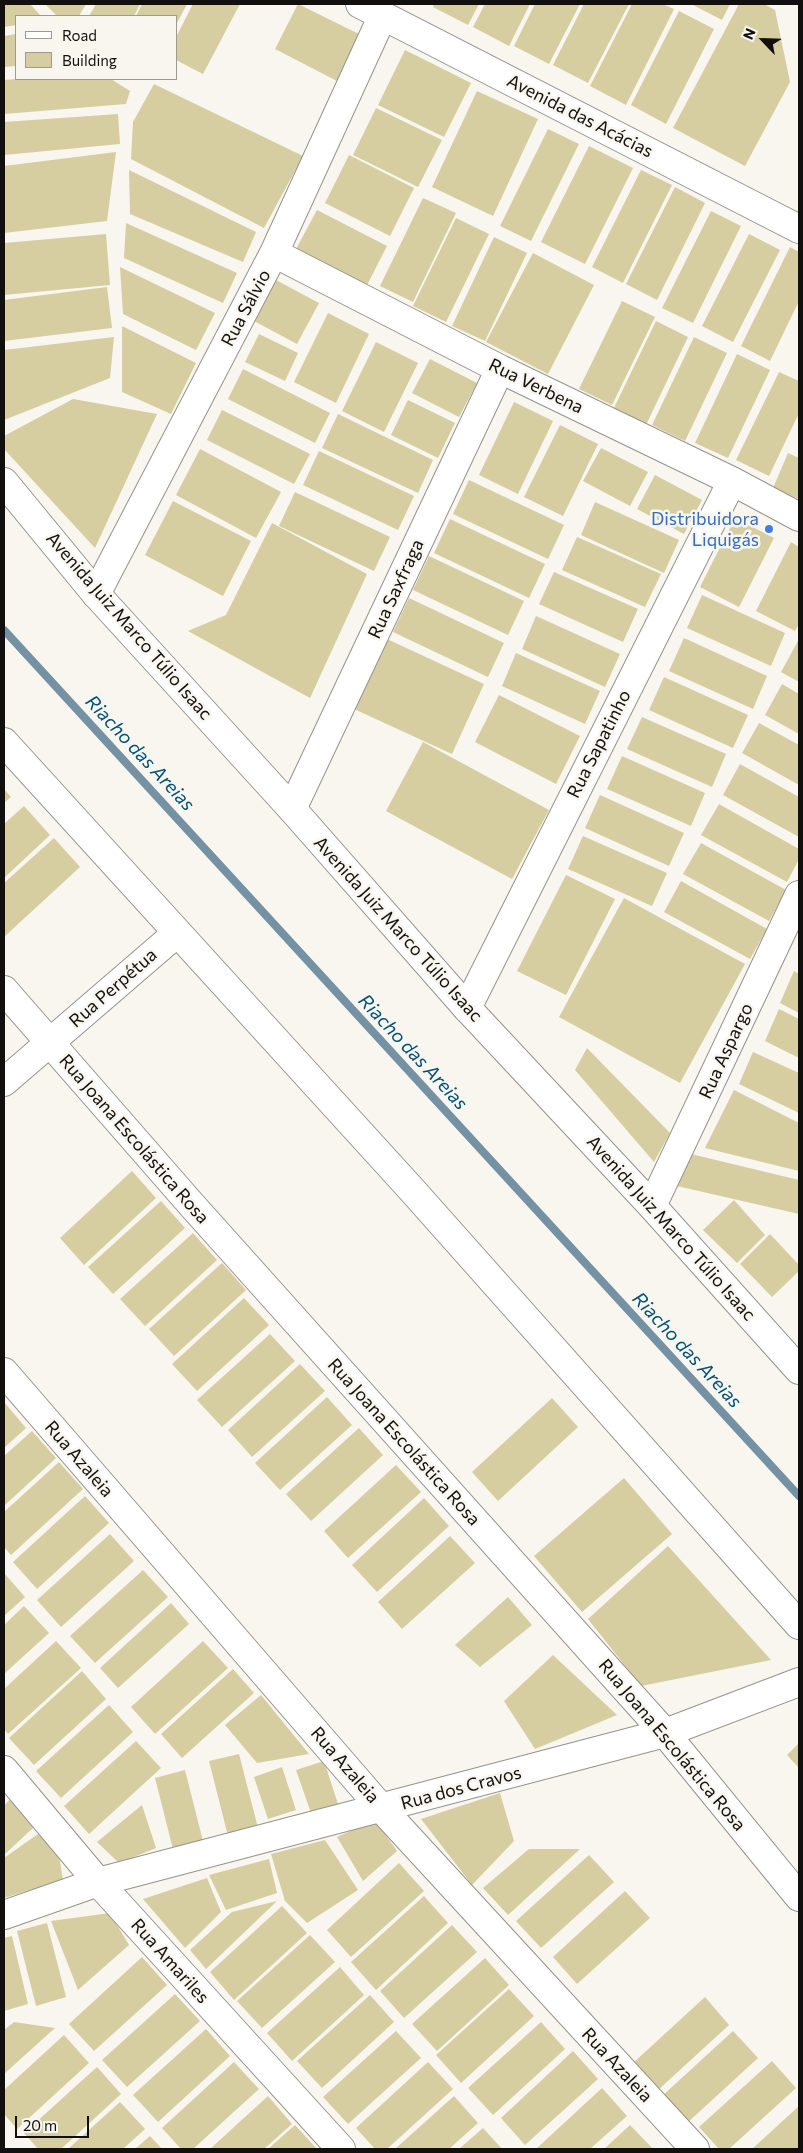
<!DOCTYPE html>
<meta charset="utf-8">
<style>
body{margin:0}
#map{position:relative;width:803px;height:2153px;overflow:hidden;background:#f8f6ef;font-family:Commissioner,sans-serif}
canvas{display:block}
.frame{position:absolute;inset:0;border:5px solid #11100e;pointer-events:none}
.legend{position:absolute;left:15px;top:15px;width:162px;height:65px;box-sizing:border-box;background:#f8f6ef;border:1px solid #9c9a95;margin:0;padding:6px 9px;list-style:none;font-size:15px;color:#11100e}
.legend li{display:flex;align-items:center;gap:10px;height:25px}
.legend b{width:25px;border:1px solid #9c9a95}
.north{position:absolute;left:738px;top:15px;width:50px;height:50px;-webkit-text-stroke:4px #f8f6ef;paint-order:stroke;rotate:294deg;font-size:14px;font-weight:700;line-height:20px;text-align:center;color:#11100e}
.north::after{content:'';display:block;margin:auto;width:18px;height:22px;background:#11100e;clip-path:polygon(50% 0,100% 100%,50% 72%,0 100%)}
.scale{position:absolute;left:15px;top:2116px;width:74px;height:22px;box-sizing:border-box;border:2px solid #11100e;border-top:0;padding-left:6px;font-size:15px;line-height:18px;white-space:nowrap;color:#11100e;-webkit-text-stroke:4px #f8f6ef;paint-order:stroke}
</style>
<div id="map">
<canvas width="803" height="2153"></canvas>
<div class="frame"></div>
<ul class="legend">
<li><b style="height:6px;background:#fff"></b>Road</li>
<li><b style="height:14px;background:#d6cda1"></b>Building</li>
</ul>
<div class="north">N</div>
<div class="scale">20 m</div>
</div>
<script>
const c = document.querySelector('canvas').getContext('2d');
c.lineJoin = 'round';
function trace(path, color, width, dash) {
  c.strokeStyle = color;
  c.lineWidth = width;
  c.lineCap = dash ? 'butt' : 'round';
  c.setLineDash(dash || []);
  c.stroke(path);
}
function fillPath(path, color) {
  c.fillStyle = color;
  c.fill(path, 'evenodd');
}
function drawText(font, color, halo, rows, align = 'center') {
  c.font = font + ' Commissioner,sans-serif';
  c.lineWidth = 5;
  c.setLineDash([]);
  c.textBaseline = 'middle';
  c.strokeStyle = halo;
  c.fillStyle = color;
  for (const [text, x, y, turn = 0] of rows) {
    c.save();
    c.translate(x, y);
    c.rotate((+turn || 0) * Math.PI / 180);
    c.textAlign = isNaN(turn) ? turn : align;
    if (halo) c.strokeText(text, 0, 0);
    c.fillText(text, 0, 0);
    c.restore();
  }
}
trace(new Path2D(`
 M4,630L799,1496`), '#7492a4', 8);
fillPath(new Path2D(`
 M4,4H30L41,16H16V25L4,27Z
 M45,4H86L79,16H57Z
 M96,4H140L134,16H89Z
 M142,4H187L176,25V16H136Z
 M193,4H240L203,74L176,60V37Z
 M298,4L363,36L339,82L275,49Z
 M434,4H479L468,25L433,7Z
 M485,4H530L509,46L473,27Z
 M535,4H580L549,64L514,46Z
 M584,4H629L588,83L553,65Z
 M632,4H663L674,9L626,105L590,86Z
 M691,4H730L722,20Z
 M739,4H764L775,10L790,82L745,166L673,128Z
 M679,11L714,29L666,124L631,105Z
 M16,34V66L4,67V36Z
 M405,50L471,83L444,137L378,105Z
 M16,79H111L130,91L126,104L4,114V80Z
 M154,84L303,156L264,228L131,159L133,122Z
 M477,91L538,119L493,216L432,187Z
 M376,108L442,140L418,187L353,155Z
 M118,114L120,144L4,155V122Z
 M548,129L579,144L531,241L500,226Z
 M589,146L633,168L585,264L541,242Z
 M116,152L107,221L4,233V166Z
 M349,155L414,188L390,236L325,203Z
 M129,170L256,232L243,262L130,214Z
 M641,170L672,185L623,283L592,267Z
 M675,187L705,203L657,300L626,284Z
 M423,198L456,213L413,302L380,286Z
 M317,210L387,246L366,287L295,251Z
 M711,211L741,226L693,323L662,308Z
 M456,218L489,234L446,322L413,306Z
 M126,223L237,273L223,303L124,258Z
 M106,234L110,285L4,295V243Z
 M749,234L780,250L733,342L702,326Z
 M494,237L527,253L485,341L452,326Z
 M790,247L799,252V301L770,361L741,346Z
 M533,253L594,285L548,374L486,342Z
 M120,267L215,313L196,350L123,314Z
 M276,280L319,303L297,344L254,321Z
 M107,287L112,328L4,341V300Z
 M622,301L655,317L612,405L579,389Z
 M328,313L369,334L336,403L294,382Z
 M656,321L688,337L646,425L613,410Z
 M122,326L196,363L171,414L122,392Z
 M259,334L298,353L285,381L245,362Z
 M114,337L110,378L4,420V350Z
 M694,337L727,353L685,441L652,425Z
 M376,342L418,363L384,432L342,411Z
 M737,354L770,370L728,458L695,443Z
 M430,359L477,383L459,417L412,393Z
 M243,369L330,413L315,443L228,399Z
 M779,372L799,381V413L769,476L736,460Z
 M73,399L157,414L95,548L4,449V436Z
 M408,400L455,423L438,458L391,435Z
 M514,402L553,421L518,494L479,475Z
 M222,410L310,454L294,484L207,440Z
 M338,414L433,460L418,493L322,448Z
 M560,425L598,444L563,516L524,497Z
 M601,448L648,472L630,506L583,481Z
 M200,449L281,492L256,538L176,495Z
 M319,451L414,496L398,530L303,485Z
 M788,453L799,458V499L773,488Z
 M655,475L702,500L684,534L637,509Z
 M469,480L564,525L548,559L453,514Z
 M295,492L390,537L374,571L279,526Z
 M173,501L251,541L223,596L145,555Z
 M595,502L679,540L664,573L581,535Z
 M735,518L774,538L739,607L700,587Z
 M450,519L545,564L529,598L434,553Z
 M272,523L367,574L310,698L188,631L226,615Z
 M577,537L661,574L645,607L562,570Z
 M791,542L799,547V624L795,631L756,611Z
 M429,556L524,601L508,635L413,590Z
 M554,572L638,609L623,642L539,604Z
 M702,595L785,633L771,666L687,628Z
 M409,598L504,643L488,677L393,632Z
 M536,616L620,654L605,687L522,649Z
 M684,638L767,676L753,709L669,671Z
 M387,639L484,684L452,754L354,709Z
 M798,641H799V682L781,672Z
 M516,653L600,691L585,724L502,686Z
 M664,677L748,715L733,748L649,710Z
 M782,684L799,694V734L765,715Z
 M499,695L580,736L556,784L475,742Z
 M642,717L726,754L712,787L627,749Z
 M759,723L799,745V785L742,753Z
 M423,742L549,810L512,879L386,811Z
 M622,756L705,793L691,826L607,789Z
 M740,764L799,797V837L723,795Z
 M4,789L11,797L4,803Z
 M600,795L684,833L669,866L585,828Z
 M719,804L799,849V859L787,882L701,835Z
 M24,806L50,835L4,878V824Z
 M583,836L667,873L652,906L568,869Z
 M54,838L80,867L4,937V883Z
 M701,843L786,890L769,921L683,874Z
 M566,875L615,899L566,995L517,971Z
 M681,881L767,929L750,959L664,912Z
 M624,898L745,964L680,1083L559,1017Z
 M794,971L799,974V1013L780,1003Z
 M779,1009L799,1019V1058L765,1041Z
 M587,1048L670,1133L654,1162L575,1070Z
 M753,1052L799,1073V1113L739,1084Z
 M734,1090L799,1123V1171L705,1148Z
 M691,1154L799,1180V1214L677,1186Z
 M132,1171L156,1198L84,1265L60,1238Z
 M734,1200L765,1235L737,1263L703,1230Z
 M161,1201L185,1228L113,1294L88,1267Z
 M193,1233L217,1260L145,1326L120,1299Z
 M770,1234L799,1265V1271L772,1297L740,1264Z
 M222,1263L246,1290L174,1356L149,1329Z
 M244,1298L269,1325L197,1391L172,1364Z
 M270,1334L295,1361L222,1427L197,1400Z
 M300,1364L325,1391L252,1457L228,1430Z
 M327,1397L352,1425L280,1490L255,1463Z
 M552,1398L578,1427L498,1501L472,1472Z
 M4,1402L26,1428L4,1448Z
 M359,1428L383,1455L311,1521L286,1494Z
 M32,1431L56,1458L4,1506V1456Z
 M59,1462L83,1489L11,1555L4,1547V1512Z
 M396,1465L421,1492L348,1558L324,1531Z
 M624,1478L672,1534L582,1612L534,1556Z
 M85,1496L109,1523L37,1589L13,1562Z
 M424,1498L449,1526L377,1592L352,1565Z
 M110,1534L134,1561L61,1627L37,1600Z
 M450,1536L475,1563L402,1629L378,1602Z
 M668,1546L771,1660L641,1686L588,1619Z
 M143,1570L168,1597L95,1663L70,1636Z
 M4,1573L25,1597L4,1616Z
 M508,1597L532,1625L480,1667L455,1645Z
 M171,1603L189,1624L118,1688L100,1668Z
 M24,1606L49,1633L4,1674V1625Z
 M56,1641L81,1668L8,1734L4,1729V1689Z
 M203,1641L228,1668L155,1734L131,1707Z
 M553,1655L617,1715L535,1749L504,1701Z
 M233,1669L254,1693L182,1758L161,1734Z
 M82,1671L106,1699L34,1765L9,1738Z
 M261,1695L309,1754L257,1763L225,1725Z
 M109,1705L133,1732L61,1798L36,1771Z
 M136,1741L161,1768L89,1834L64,1806Z
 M799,1743V1768L787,1755Z
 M239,1754L258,1828L228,1836L209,1761Z
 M324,1761L338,1804L311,1813L296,1770Z
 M282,1767L296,1810L268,1819L254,1777Z
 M185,1770L204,1845L174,1853L155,1778Z
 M500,1793L514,1841L472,1885L421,1819Z
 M10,1799L35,1826L4,1855V1806Z
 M142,1805L156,1848L119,1863L97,1842Z
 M375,1820L397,1851L363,1881L337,1837Z
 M38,1834L58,1850L63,1880L4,1898V1858Z
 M325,1840L358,1890L307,1923L285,1901L271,1854Z
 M529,1849H580L508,1915L483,1888Z
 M589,1855L614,1882L541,1948L516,1921Z
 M269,1859L277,1893L226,1910L209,1875Z
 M399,1863L424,1891L351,1957L327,1930Z
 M207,1878L221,1912L185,1948L143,1899Z
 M625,1891L650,1918L577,1984L553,1957Z
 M424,1896L448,1923L376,1990L351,1962Z
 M277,1901L206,1969L190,1950L232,1912Z
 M282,1906L307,1933L234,2000L210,1972Z
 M110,1913L129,1945L78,1990L51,1921Z
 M47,1923L66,1997L36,2006L17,1931Z
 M452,1925L477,1952L404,2018L380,1991Z
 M310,1935L335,1962L262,2028L237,2001Z
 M12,1936L28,2004L4,2011V1938Z
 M142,1957L167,1985L94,2051L69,2024Z
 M485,1958L509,1985L437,2051L412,2024Z
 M340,1967L364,1995L292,2061L267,2033Z
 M509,1989L534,2016L461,2083L436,2055Z
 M175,1994L200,2021L127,2087L102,2060Z
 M370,1995L394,2022L322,2088L297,2061Z
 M705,1997L729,2025L657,2091L632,2064Z
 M14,2022L55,2028L4,2074V2030Z
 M541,2022L565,2049L493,2115L468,2088Z
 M206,2029L230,2056L158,2122L133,2095Z
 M396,2031L421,2058L348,2124L323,2097Z
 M733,2031L758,2058L686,2124L661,2097Z
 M64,2035L89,2063L17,2129L4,2114V2090Z
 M573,2051L598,2079L525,2145L501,2118Z
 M772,2061L796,2088L729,2149H719L699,2127Z
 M234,2062L259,2089L193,2149H181L162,2128Z
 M428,2062L453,2089L387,2149H375L356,2128Z
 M97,2067L121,2094L61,2149H38L24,2133Z
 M602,2088L627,2116L590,2149H536Z
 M268,2096L292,2124L264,2149H210Z
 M454,2096L478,2123L449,2149H395Z
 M120,2102L145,2129L123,2149H68Z
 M799,2106V2149H752Z
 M295,2125L317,2149H268Z
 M630,2125L653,2149H604Z
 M483,2128L502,2149H459Z
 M150,2136L162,2149H135Z`), '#d6cda1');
const street = new Path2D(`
 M274,253L500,369L732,481L799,517
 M96,594L274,253L383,15
 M292,809L500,369
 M4,990L190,1203L665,1733L799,1897
 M467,1008L732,481
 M4,1082L177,933
 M652,1206L799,895
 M4,1372L382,1809L695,2149
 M4,1770L98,1882L341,2149
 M4,1915L98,1882L665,1733L799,1682`);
const secondary = new Path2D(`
 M360,4L799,229`);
const primary = new Path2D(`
 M4,482L96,594L292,809L467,1008L652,1206L799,1370
 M4,742L412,1190L799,1625`);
trace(street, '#95938d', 30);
trace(secondary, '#95938d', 30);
trace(primary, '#95938d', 30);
trace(street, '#fff', 28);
trace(secondary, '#fff', 28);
trace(primary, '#fff', 28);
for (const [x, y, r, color] of [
 [769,529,5,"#3f7fe0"]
]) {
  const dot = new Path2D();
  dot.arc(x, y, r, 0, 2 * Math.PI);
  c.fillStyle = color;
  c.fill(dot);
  trace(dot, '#f8f6ef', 2);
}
drawText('18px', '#11100e', '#f8f6ef', [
 ["Avenida das Acácias",580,116,27],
 ["Rua Sálvio",246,308,-62],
 ["Rua Verbena",536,386,26],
 ["Rua Saxfraga",396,589,-65],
 ["Avenida Juiz Marco Túlio Isaac",129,626,49],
 ["Rua Sapatinho",599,744,-63],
 ["Avenida Juiz Marco Túlio Isaac",398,929,48],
 ["Rua Perpétua",113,988,-41],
 ["Rua Aspargo",726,1051,-65],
 ["Rua Joana Escolástica Rosa",134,1139,49],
 ["Avenida Juiz Marco Túlio Isaac",671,1228,48],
 ["Rua Joana Escolástica Rosa",404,1442,48],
 ["Rua Azaleia",79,1459,49],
 ["Rua Joana Escolástica Rosa",672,1745,50],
 ["Rua Azaleia",345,1765,49],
 ["Rua dos Cravos",461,1788,-15],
 ["Rua Amariles",170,1961,48],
 ["Rua Azaleia",617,2065,47]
]);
drawText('18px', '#366cbe', '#f8f6ef', [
 ["Distribuidora",759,519],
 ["Liquigás",759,540]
], 'right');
drawText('italic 19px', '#005175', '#f8f6ef', [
 ["Riacho das Areias",140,753,47],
 ["Riacho das Areias",413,1052,47],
 ["Riacho das Areias",687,1350,47]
]);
</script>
